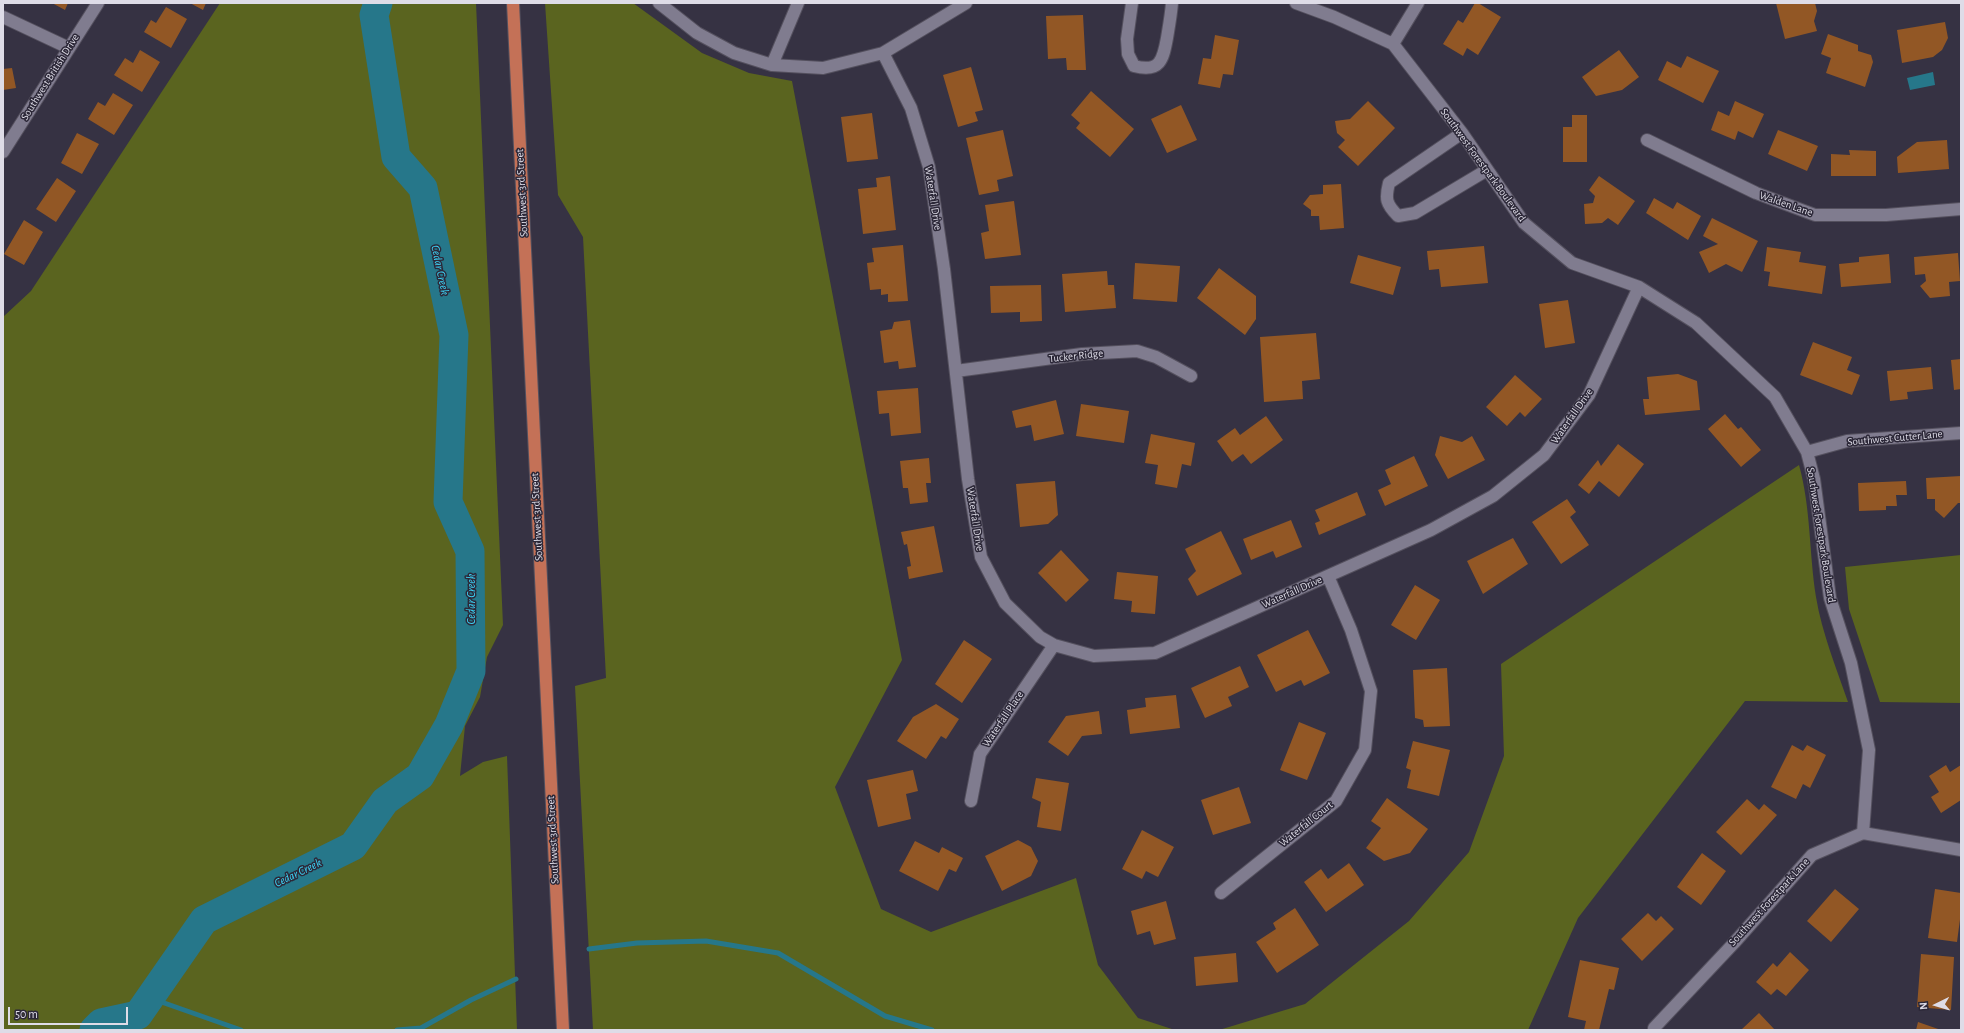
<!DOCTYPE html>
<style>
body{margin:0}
#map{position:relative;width:1964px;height:1033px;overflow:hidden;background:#363243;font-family:"Alegreya Sans",sans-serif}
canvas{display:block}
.frame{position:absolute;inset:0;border:4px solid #dedce7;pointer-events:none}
.north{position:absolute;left:1916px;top:985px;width:40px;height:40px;-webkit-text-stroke:3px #2c2838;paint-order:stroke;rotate:265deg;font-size:11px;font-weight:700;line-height:16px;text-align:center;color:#dedce7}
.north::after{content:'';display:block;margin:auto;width:14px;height:18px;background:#dedce7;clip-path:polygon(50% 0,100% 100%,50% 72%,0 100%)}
.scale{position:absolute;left:8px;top:1007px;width:120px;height:18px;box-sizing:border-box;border:2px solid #dedce7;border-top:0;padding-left:5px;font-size:12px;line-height:14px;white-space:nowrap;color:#dedce7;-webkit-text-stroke:3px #2c2838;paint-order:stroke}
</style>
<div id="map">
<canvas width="1964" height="1033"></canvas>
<div class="frame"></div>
<div class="north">N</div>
<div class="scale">50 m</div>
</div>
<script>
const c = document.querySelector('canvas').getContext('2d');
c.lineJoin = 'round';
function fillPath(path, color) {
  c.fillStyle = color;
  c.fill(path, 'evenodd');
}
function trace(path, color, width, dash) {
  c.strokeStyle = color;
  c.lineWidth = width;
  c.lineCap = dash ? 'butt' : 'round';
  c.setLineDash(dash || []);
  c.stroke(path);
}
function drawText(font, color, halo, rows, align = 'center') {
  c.font = font + ' "Alegreya Sans",sans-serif';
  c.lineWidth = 3;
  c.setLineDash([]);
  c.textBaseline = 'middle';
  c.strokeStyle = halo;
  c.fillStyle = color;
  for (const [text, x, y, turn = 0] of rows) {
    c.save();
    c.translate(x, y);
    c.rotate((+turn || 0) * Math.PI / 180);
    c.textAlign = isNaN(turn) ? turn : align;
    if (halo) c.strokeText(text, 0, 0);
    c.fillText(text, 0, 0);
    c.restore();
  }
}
fillPath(new Path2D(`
 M220,3H476L503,625L487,657L480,697L465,726L460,776L483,762L507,756L517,1030H3V317L31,291Z
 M545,3H633L702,53L749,73L792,81L902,660L835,787L881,909L931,932L1076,878L1098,965L1138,1018L1175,1030H593L575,686L606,678L583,237L558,195Z
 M1799,465C1811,508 1809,553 1816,597C1822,633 1836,667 1848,702L1745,701L1578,918L1528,1030H1219L1305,1004L1409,921L1469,852L1504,756L1501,664Z
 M1961,555V703L1880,702L1849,609L1845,567Z`), '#5a641f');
fillPath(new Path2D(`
 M1933,72L1935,85L1910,90L1907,78Z`), '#26778a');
trace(new Path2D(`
 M589,949L637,943L706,941L778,953L885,1016L932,1030
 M150,998L241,1030
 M397,1030L421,1028L471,1000L516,979`), '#26778a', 5);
trace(new Path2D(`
 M94,1030L101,1023L138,1015L204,920L353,846L385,801L420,776L449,725L471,671L470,551L448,502L454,335L423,188L396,157L374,15L378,3`), '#26778a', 29);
fillPath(new Path2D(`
 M52,3H68L65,10Z
 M190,3H206L203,10Z
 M1475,3H1478L1501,17L1478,55L1467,48L1463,56L1443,44L1458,20L1463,23Z
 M1776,3H1815L1817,11L1814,21L1817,31L1785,39Z
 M166,7L187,19L171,48L144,32L151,20L156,23Z
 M1083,15L1086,70H1067L1066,58L1048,59L1046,16Z
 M1945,22L1948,38L1942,50L1933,57L1902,63L1897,30Z
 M1828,34L1858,45V51L1871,55L1873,62L1865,87L1826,73L1831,58L1821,54Z
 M1215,35L1239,40L1233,75L1223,74L1220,88L1198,84L1203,58L1211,59Z
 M140,50L160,62L142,92L114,75L125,58L133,63Z
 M1619,50L1639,77L1622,90L1596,96L1582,77Z
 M1687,56L1719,71L1703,103L1658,80L1667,61L1681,68Z
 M971,67L983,110L975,112L978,121L958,127L943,75Z
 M12,68L16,88L3,90V69Z
 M1091,91L1134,129L1110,157L1076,128L1080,123L1071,115Z
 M113,93L133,105L114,135L88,119L98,102L105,106Z
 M1368,101L1395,128L1358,166L1338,147L1345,140L1337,133L1335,121L1350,119Z
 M1735,101L1764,114L1753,138L1738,131L1735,140L1711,130L1718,111L1729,116Z
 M1181,105L1197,140L1167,153L1151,119Z
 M872,113L878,159L847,162L841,117Z
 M1572,115H1587V162H1563V127H1572Z
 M1003,130L1013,176L997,180L999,191L979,195L966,138Z
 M1778,130L1818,146L1807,171L1768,154Z
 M77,133L99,144L82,174L61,163Z
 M1947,140L1949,169L1898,173L1897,157L1917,142Z
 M1849,150L1876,151V176H1831V154L1850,155Z
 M890,176L896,230L863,234L858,189L877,187L876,178Z
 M1599,176L1635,201L1618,225L1608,218L1602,223L1585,224L1584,204L1593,203L1595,196L1589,190Z
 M57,178L76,191L56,222L36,209Z
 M1341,184L1344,228L1320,230L1319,216H1311V210L1303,204L1310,195L1323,194V185Z
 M1654,198L1673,209L1677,202L1701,216L1688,240L1646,213Z
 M1014,201L1021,255L985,259L981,233L989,231L985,205Z
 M1712,218L1758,241L1742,272L1726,264L1709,273L1699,252L1718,244L1703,236Z
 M24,220L43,232L24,265L4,254Z
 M903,245L908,301L888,302V294L881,295V289L870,290L867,263L874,262L872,248Z
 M1484,246L1488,283L1441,287L1439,269L1429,270L1427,251Z
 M1767,247L1801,252L1799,262L1826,266L1822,294L1768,286L1770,272L1764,271Z
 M1958,253L1960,281L1949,282L1950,296L1930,298L1920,286L1926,281L1925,274L1915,275L1914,257Z
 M1889,254L1891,283L1841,287L1839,264L1859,262V257Z
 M1358,255L1401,267L1393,295L1350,283Z
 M1135,263L1180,266L1177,302L1133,299Z
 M1219,268L1256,296V319L1245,335L1197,298Z
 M1107,271L1108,285H1114L1116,308L1065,312L1062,274Z
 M1041,285L1042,321L1020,322V312L991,313L990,286Z
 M1568,300L1575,343L1545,348L1539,304Z
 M910,320L916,367L899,369L898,361L884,363L880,331L892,329L894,322Z
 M1316,333L1320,379L1302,381L1303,399L1264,402L1260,337Z
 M1813,342L1852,357L1847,370L1860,375L1852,395L1800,375Z
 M1961,359V389L1954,390L1951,360Z
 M1931,367L1933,389L1907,392L1908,399L1890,401L1887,371Z
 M1678,374L1697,381L1700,410L1645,415L1643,399H1649L1647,377Z
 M1515,375L1542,399L1525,417L1520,412L1507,426L1486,407Z
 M918,388L921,433L891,436L889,413L879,414L877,391Z
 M1056,400L1064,434L1034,441L1031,425L1016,428L1012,411Z
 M1081,404L1129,411L1124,443L1076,436Z
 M1725,414L1738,429L1741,427L1761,450L1741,467L1708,429Z
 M1266,416L1283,440L1251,464L1243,454L1232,462L1217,441L1235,428L1240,435Z
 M1151,434L1195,443L1191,466L1182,464L1177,488L1155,484L1158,465L1145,463Z
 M1440,436L1462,442L1472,436L1485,460L1448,479L1435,455Z
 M1618,444L1644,464L1619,497L1599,481L1589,494L1578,485L1598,460L1601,466Z
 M1414,456L1428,486L1385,506L1378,490L1391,484L1385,470Z
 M929,458L931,483H926L928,502L910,504L908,488H903L900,461Z
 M1961,476V503H1958L1944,518L1935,510V499H1927L1926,478Z
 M1055,481L1058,515L1048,524L1020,527L1016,484Z
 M1906,481L1907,495H1896L1897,506H1886V510L1859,511L1858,483Z
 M1357,492L1366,515L1319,535L1315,523L1320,521L1315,510Z
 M1567,499L1576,512L1570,517L1589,545L1561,564L1532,522Z
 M1291,520L1302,547L1276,558L1273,551L1251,560L1243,539Z
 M934,526L943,572L909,579L907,567L911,566L907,544L904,545L901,532Z
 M1221,531L1242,574L1197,596L1188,579L1196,571L1185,549Z
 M1513,538L1528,564L1483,594L1467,561Z
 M1061,550L1089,580L1066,602L1038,573Z
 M1117,572L1158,576L1155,614L1131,612L1132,601L1114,599Z
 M1415,585L1440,600L1416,640L1391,625Z
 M1308,630L1330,673L1304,686L1301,680L1276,692L1257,655Z
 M964,640L992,659L962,703L935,684Z
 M1240,666L1249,687L1228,697L1232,706L1205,718L1191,688Z
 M1447,668L1450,726L1424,727L1423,720L1415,718L1413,670Z
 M1176,695L1180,728L1130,734L1127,710L1146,707L1145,698Z
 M936,704L959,719L946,739L941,736L926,759L897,741L913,717Z
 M1099,711L1102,734L1082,736L1068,756L1048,742L1066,716Z
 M1299,722L1326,733L1307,780L1280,770Z
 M1413,741L1450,750L1439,796L1407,788L1411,770L1406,768Z
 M1792,745L1803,751L1807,745L1826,755L1810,788L1803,784L1796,799L1771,787Z
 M1946,765L1950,772L1961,765V800L1941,813L1931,797L1939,792L1929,776Z
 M913,770L918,791L906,794L911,819L878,827L867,780Z
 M1036,778L1069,783L1061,831L1037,827L1041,802L1032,798Z
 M1239,787L1251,823L1213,835L1201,800Z
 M1387,798L1428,829L1410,853L1384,861L1366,848L1381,828L1371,821Z
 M1747,799L1759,810L1764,804L1777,815L1741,855L1716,832Z
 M1142,830L1174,847L1158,877L1146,871L1142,879L1122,869Z
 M1018,840L1031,847L1038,861L1031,876L1002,891L985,856Z
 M915,841L939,853L942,847L963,858L956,872L949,869L938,891L899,871Z
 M1702,853L1726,871L1701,905L1677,887Z
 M1349,863L1364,885L1326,912L1304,882L1321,869L1328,879Z
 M1835,889L1859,909L1831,942L1807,921Z
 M1935,889L1961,893V912L1957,942L1928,938Z
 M1166,901L1176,939L1154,945L1150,931L1137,935L1131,911Z
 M1295,908L1319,945L1277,973L1256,942L1276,929L1273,923Z
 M1648,913L1656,921L1661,916L1674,929L1642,961L1621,939Z
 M1790,952L1809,970L1786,996L1777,989L1771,995L1756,982L1773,963L1777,967Z
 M1236,953L1238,982L1196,986L1194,957Z
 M1921,954L1954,957L1951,1010L1917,1007Z
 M1580,960L1619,968L1614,990L1609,989L1599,1030H1584L1586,1021L1568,1017Z
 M1759,1013L1775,1030H1741Z
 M1918,1022L1941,1030H1916Z`), '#925725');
const minor = new Path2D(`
 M659,3L697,33L734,53L772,65L823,68L883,53L966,3
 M1132,3L1127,39L1128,54L1134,66C1160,73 1163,60 1167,38C1169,26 1171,15 1172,3
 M1296,3L1334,17L1393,44L1462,133L1524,223L1572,263L1639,287L1696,323L1775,397L1807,452L1814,479L1830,598L1851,663L1869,750L1863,833
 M3,17L69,48
 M1393,44L1418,3
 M883,53L911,108L929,167L944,269L968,479L981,557L1005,603L1040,637L1054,645L1094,656L1155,653L1431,530L1493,496L1544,455L1589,395L1639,287
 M772,65L798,3
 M1462,133L1389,183C1385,199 1386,204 1398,216L1415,213L1487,170
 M1647,140L1756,193L1815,215H1886L1961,209
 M3,152L98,3
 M956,371L1082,354L1137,351L1156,357L1191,376
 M1807,452L1847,441L1961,433
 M971,801L980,754L1054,645
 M1221,893L1336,801L1365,750L1371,691L1351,630L1328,576
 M1654,1028L1734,943L1812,855L1863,833L1961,850`);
const major = new Path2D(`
 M513,3L563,1030`);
trace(minor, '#54505e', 14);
trace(major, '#54505e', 14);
trace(minor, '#807c8f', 12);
trace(major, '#c47157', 12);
drawText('11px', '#dedce7', '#2c2838', [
 ["Southwest British Drive",50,77,-58],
 ["Southwest Forestpark Boulevard",1483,165,54],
 ["Southwest 3rd Street",522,193,-93],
 ["Waterfall Drive",933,198,81],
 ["Walden Lane",1786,204,19],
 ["Tucker Ridge",1076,356,-6],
 ["Waterfall Drive",1572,416,-55],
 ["Southwest Cutter Lane",1895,438,-5],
 ["Southwest 3rd Street",537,517,-93],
 ["Waterfall Drive",975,519,81],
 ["Southwest Forestpark Boulevard",1821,535,81],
 ["Waterfall Drive",1292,592,-24],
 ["Waterfall Place",1003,719,-56],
 ["Waterfall Court",1306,824,-39],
 ["Southwest 3rd Street",553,840,-93],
 ["Southwest Forestpark Lane",1769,902,-48]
]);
drawText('italic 12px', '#3cd5f8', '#2c2838', [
 ["Cedar Creek",440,270,78],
 ["Cedar Creek",471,599,-90],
 ["Cedar Creek",298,873,-26]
]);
</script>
